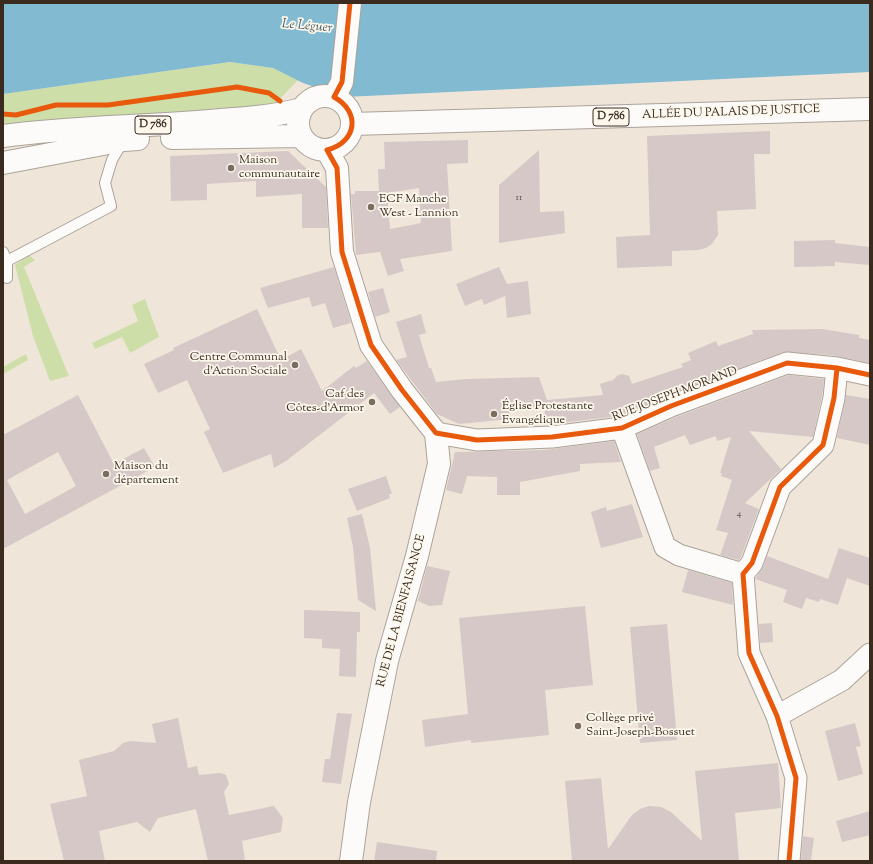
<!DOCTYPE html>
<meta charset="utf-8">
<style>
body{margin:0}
#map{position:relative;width:873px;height:864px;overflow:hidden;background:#efe6d9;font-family:"Sorts Mill Goudy",serif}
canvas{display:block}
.frame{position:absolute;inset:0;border:4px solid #3b2a1e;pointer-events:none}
</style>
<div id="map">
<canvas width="873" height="864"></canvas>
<div class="frame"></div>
</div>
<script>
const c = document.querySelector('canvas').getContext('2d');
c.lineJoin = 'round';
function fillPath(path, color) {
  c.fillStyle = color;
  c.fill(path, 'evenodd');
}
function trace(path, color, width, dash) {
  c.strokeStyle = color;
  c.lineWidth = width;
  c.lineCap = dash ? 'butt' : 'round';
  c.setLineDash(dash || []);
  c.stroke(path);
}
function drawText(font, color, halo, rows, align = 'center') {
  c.font = font + ' "Sorts Mill Goudy",serif';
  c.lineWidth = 3.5;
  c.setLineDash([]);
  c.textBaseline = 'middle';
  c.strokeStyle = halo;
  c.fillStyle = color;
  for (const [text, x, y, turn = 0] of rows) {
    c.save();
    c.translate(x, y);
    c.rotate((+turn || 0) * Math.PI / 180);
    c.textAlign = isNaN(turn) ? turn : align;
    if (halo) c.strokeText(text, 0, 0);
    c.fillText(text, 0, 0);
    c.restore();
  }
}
fillPath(new Path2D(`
 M230,62L273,68L298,80L272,107L3,131V94Z
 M29,255L35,260L24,267L69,376L50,381L33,336L15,265Z
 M145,299L159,337L130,353L122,337L95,349L92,343L138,321L132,305Z
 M26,354L28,360L3,374V367Z`), '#cedea9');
fillPath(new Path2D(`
 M3,3H870V72L345,97L303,83L273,68L230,62L3,94Z`), '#81bad1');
fillPath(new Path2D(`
 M770,131V154H754L756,209L717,211L718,235L712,244L706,248L698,250L672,251V266L617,268L616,237L650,235L647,136Z
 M468,140V163L447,164L452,251L400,259L404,271L388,276L380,252L356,255L351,194H355V191H379L378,169H385L384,142ZM419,188L421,223L390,229L387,193Z
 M539,150L540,212L564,211L565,233L499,243V185Z
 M288,151L326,187L328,228H302V194L256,197V181L207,184V200L171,201L170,156Z
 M835,240V243L870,247V265L835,262V266L794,267V241Z
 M334,267L351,323L333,328L325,303L312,307L309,297L268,308L260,288Z
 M499,267L507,284L528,281L531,314L507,318L505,296L484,305L482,299L465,306L456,284Z
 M383,288L390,312L375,317L368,292Z
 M257,309L281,360L301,349L322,391L354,366L356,368L367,361L400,407L390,414L374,393L286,461L274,468L271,454L223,473L204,432L210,429L187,380L158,393L144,364L174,350L173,348Z
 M421,314L426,333L419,335L429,368H431L436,382L467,379L539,377L547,400L603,395L600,384L613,380L618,375L622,374L629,376L632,384L683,367L681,364L691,360L688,353L716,341L718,346L753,334L752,330L822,329L859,335V338L870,340V363L831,355L783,352L667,395L619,416L544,425L545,409H510V419L459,424L437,414L396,360L407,357L396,322Z
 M789,375L824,379L822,396L813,437L749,431L781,469L745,503L759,509L741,557L739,560L720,555L728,533L716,530L732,480L721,476L722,473H720L731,437L717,441L716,436L690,445L685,435L654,447L660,468L650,471L637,434L676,417Z
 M78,395L114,464L144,448L155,467L3,549V435ZM58,452L76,486L25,514L7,480Z
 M846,395L870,399V445L837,438Z
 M614,441L621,462L580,464V471L520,482V495H497V477L467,476L462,494L446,490L455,452L544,450Z
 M386,476L392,494H389L390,498L357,511L348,489Z
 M632,504L643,537L601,548L591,512L606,507L607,511Z
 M362,514L370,548L376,611L358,600L353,547L347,518Z
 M839,548L870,558V586L847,578L838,605L820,599L819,602L806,598L802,609L783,602L787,590L755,579L763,567L767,556L828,579Z
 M427,566L450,571L442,605L429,606L418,601Z
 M688,570L732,583L733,605L682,592Z
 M585,606L593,685L545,690L549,735L471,743V740L425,747L422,720L468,714L459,618Z
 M304,610L360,612V632H357L356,677L339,676L340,649L322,648V639L304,638Z
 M772,623L773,642L760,643L759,624Z
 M667,624L677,740L640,743L630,627Z
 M337,713L352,714L341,784L322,782L325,759H330Z
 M178,718L188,768L197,766L199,775L220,773L226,775L229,784L224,792L229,815L274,806L283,818L281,832L242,841L245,861H208L196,809L158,818L150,832L137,822L99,831L105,861H64L50,804L87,796L79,760L114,751L123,743L130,741L156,743L152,724Z
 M855,723L861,746L856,747L863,774L838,781L825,731Z
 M778,763L781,808L735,813L739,861H572L565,781L601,778L608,849L632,815L640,809L649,806L661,807L671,812L702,841L695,771Z
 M870,811V835L842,842L836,821Z
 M803,836L814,838L811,861H801Z
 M377,842L437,851L436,861H374Z`), '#d6c8c6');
const service = new Path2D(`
 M3,252L7,261V278
 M3,260L7,261L111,206L105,183L112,160L123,141`);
const minor = new Path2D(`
 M622,428L665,547L679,555L743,574
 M436,433L477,440L552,437L622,428L671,406L787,363L837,368L870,375
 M777,716L842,680L870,654
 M789,861L796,778L777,716L749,653L743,574L752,563L780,487L823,445L834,398L837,368`);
const tertiary = new Path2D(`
 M334,97L342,82L350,3
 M327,150L337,168L342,252L371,345L402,390L436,433L439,464L417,556L387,661L359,802L351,861`);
const primary = new Path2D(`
 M298 123a27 27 0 1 1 54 0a27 27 0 1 1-54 0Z
 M352,124L870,109
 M3,136C75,126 148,127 221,120C248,118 275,116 302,109
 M172,138L301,136
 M3,163L124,140L138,139`);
trace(service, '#aba39a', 12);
trace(minor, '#aba39a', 23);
trace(tertiary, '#aba39a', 24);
trace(primary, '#aba39a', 24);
trace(service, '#fdfbf9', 10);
trace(minor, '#fdfbf9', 21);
trace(tertiary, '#fdfbf9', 22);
trace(primary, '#fdfbf9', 22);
trace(new Path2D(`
 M350,3L342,82L334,97C361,112 357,142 327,150L337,168L342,252L371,345L402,390L436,433L477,440L552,437L622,428L671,406L787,363L837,368L870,375
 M3,114L16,115L56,105H108L237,87L269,93L280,101
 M789,861L796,778L777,716L749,653L743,574L752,563L780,487L823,445L834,398L837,368`), '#e8590c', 5);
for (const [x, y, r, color] of [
 [231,168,4,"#7a6c5f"],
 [371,207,4,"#7a6c5f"],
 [295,365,4,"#7a6c5f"],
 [372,402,4,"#7a6c5f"],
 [494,414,4,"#7a6c5f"],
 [106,474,4,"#7a6c5f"],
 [578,726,4,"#7a6c5f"]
]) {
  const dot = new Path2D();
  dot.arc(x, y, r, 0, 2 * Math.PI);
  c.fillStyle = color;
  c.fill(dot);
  trace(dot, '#fbf7ec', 1.5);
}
drawText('10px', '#625248', null, [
 ["11",519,198],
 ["4",739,514]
]);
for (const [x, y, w] of [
 [611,117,36],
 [153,125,36]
]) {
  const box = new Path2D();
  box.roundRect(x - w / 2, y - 9, w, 18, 3);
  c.fillStyle = '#fbf7ec';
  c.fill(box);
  trace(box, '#3b2a1e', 1);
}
drawText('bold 11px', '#3b2a1e', null, [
 ["D 786",611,117],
 ["D 786",153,125]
]);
drawText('12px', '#3b2a1e', '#fbf7ec', [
 ["ALLÉE DU PALAIS DE JUSTICE",731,113,-2],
 ["RUE JOSEPH MORAND",675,395,-21],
 ["RUE DE LA BIENFAISANCE",402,611,-75]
]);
drawText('12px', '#3b2a1e', '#fbf7ec', [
 ["Maison",239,161],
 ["communautaire",239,175],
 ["ECF Manche",379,200],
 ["West - Lannion",379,214],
 ["Centre Communal",287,358,"right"],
 ["d'Action Sociale",287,372,"right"],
 ["Caf des",364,395,"right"],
 ["Côtes-d'Armor",364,409,"right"],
 ["Église Protestante",502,407],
 ["Evangélique",502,421],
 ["Maison du",114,467],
 ["département",114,481],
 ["Collège privé",586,719],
 ["Saint-Joseph-Bossuet",586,733]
], 'left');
drawText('italic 13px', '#445c64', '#fbf7ec', [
 ["Le Léguer",307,27,5]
]);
</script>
